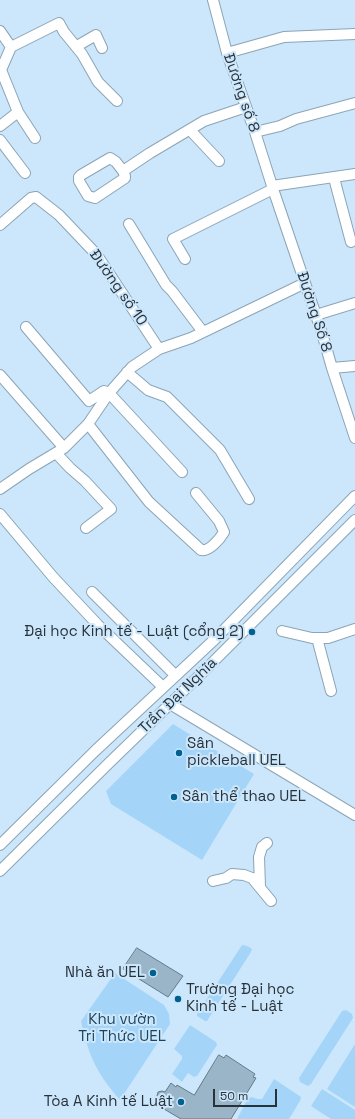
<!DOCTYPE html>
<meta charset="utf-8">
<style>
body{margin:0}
#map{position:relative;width:355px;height:1119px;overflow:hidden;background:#cce7fb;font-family:"Space Grotesk",sans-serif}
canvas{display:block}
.scale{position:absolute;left:213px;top:1089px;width:64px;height:18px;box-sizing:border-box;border:2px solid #28323a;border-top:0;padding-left:5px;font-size:12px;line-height:14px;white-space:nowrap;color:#28323a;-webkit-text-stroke:3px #cce7fb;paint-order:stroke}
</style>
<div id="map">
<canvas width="355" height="1119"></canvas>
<div class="scale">50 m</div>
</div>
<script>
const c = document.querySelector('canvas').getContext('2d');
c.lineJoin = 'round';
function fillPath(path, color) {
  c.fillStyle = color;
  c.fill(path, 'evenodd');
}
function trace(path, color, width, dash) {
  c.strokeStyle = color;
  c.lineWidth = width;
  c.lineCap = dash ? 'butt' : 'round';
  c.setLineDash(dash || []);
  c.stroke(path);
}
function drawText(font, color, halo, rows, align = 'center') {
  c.font = font + ' "Space Grotesk",sans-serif';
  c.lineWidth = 4;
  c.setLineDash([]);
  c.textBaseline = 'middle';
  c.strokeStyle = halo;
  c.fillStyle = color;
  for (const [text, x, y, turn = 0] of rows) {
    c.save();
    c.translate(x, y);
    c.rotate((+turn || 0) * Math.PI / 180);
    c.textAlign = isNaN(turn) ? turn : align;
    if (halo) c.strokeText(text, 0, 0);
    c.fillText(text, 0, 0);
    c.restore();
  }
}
fillPath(new Path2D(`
 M173,724L254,774L202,860L111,804L106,791Z
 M242,945C246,945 249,947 252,949L251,952L207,1021H205L197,1016V1014Z
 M115,973L164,1005L169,1014L170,1024L120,1100C96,1072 89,1057 81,1021Z
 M346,1010L352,1014L353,1018L311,1084L308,1086L300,1082L299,1078L342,1011Z
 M190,1025L216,1042L217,1045L197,1076L194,1077L188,1073L182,1082L172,1074L182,1059V1056L174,1049Z
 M355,1044V1107L327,1089Z
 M274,1079L301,1097L300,1101L289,1119H237L247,1100L251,1097L258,1099H262Z
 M322,1089L355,1110V1119H331L311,1106Z`), '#a4d5f9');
const building = new Path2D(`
 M137,948L183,976L168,997L123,969Z
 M219,1055L224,1058L226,1055L255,1074L253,1077L256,1078L231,1119H181L164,1109L156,1100L158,1092L162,1091L165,1092L171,1083L176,1087L177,1085L194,1095Z`);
fillPath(building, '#9bb5c8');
trace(building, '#627a8b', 1);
const minor = new Path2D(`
 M213,0L227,53L255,132L273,189L322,333L332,368L355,438
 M0,31L11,47L59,23L64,32L82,54L98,82L117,101
 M77,46L96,35L102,48
 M11,47L1,70L18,112L35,138
 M227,53L284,37L355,34
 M0,126L18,112
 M190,130L219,161
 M255,132L280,126L296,119L355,103
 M0,140L25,173
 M123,171L116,162L110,158L81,175L79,177V181L88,196L95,198L125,178V176L123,171L150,153L204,121L246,107
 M334,178L351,242
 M272,186L355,174
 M129,224L166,285L172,291L203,332
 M0,225L31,198L36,197L59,215L97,255L159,349
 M185,259L173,239L273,189
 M316,315L355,303
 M26,327L89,401L104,391L109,393L182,472
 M332,368L355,366
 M127,372L148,390L167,397L220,450L249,499
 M0,375L64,448
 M88,424L149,502L201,550C209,552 220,539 224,532L219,521L196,493
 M56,453L70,468L85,481L111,509L86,528
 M0,489L29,469L64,448L88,424L109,393L132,367L159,349L191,338L305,283
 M0,514L53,577L98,625L163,687
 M92,592L175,675
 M282,631L312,638H328L355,629
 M317,638L331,691
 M170,704L355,815
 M0,845L96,750L214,640L355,496
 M0,871L109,763L205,670L355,520
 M213,881L226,878L232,874L244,875L252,878L271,901
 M260,887L259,857L262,847L267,843`);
trace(minor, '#8ba4b6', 12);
trace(minor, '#fff', 10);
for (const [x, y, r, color] of [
 [252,632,4,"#006191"],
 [179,753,4,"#006191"],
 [174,797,4,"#006191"],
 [153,973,4,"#006191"],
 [178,999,4,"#006191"],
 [181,1102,4,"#006191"]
]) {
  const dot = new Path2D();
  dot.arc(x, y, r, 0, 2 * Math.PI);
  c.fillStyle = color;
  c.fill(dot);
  trace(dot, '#cce7fb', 1.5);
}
drawText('15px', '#28323a', '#cce7fb', [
 ["Đường số 8",241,93,71],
 ["Đường số 10",118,288,55],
 ["Đường Số 8",314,312,72],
 ["Trần Đại Nghĩa",178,696,-44]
]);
drawText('15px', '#28323a', '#cce7fb', [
 ["Đại học Kinh tế - Luật (cổng 2)",244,632],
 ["Sân",187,744,"left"],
 ["pickleball UEL",187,761,"left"],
 ["Sân thể thao UEL",182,797,"left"],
 ["Nhà ăn UEL",145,973],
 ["Trường Đại học",186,990,"left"],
 ["Kinh tế - Luật",186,1007,"left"],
 ["Tòa A Kinh tế Luật",173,1102]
], 'right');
drawText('15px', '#1c445e', '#cce7fb', [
 ["Khu vườn",122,1020],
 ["Tri Thức UEL",122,1037]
]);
</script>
